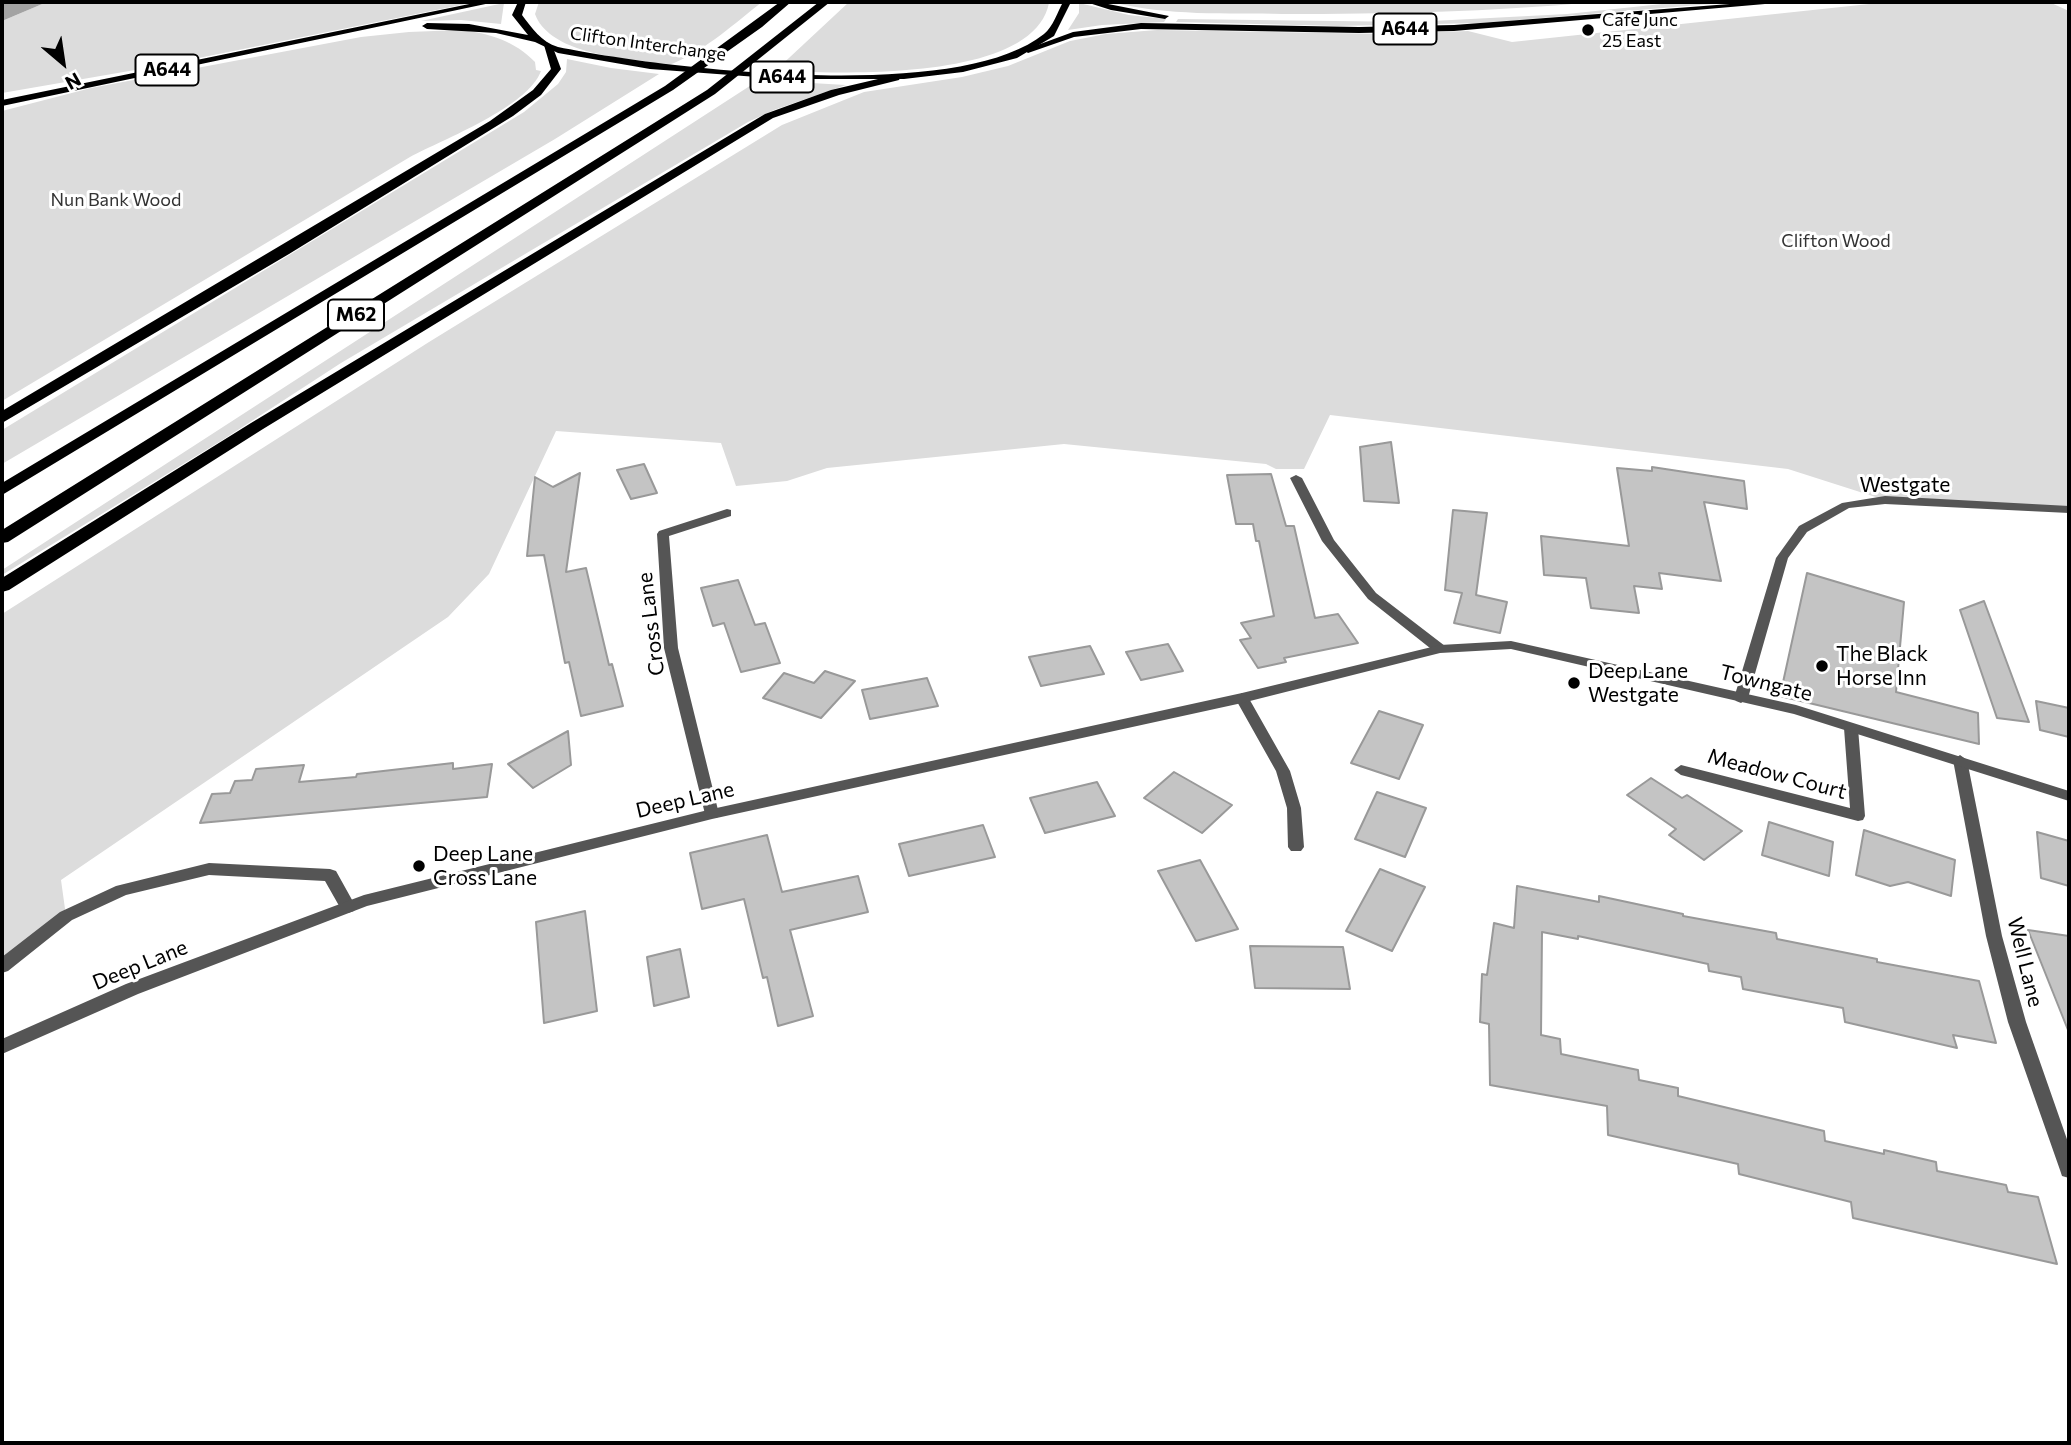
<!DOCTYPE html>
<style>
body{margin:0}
#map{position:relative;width:2071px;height:1445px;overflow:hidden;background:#fff;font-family:Commissioner,sans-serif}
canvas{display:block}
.frame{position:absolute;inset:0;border:4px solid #000;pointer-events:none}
.north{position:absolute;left:28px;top:28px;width:70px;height:70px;-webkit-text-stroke:5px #fff;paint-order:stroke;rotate:151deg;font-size:19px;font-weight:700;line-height:28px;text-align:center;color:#000}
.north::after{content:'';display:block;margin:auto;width:24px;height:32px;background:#000;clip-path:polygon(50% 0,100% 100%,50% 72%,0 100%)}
</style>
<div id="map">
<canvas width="2071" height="1445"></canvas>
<div class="frame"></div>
<div class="north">N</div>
</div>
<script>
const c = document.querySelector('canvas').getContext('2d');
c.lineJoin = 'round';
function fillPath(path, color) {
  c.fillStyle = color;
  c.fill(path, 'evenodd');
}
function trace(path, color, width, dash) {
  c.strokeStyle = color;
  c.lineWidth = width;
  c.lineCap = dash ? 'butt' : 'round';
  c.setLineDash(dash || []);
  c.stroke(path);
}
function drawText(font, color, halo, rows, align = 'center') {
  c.font = font + ' Commissioner,sans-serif';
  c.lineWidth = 6;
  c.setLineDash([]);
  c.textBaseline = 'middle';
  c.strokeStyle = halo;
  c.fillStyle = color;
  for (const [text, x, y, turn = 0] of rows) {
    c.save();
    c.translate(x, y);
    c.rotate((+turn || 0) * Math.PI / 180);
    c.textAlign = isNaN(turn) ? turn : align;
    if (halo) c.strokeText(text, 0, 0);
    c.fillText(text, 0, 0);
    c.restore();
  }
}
fillPath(new Path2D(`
 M47,2H476L164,65L2,93V21Z
 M539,2H762C735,23 707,49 674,63C666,67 652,63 643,61C610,57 548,50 535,14Z
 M849,2H1048L1049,3C1033,83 838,73 775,71Z
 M1112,2H1594C1491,12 1387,14 1283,14C1227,13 1167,16 1112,2Z
 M1681,2H1735L1481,23L1337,26L1176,22L1178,19L1413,22L1567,14Z
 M1888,2H2049L2069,11V510L1885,500L1788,469L1330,415L1304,469H1276L1266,464L1064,444L827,468L787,481L736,486L721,443L556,431L489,574L448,617L61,880L66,916L2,966V614L429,342L782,125L864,92L962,77L1008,66L1070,41L1106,34L1157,30L1386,34L1468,31L1512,42Z
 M504,3L501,24L461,20L421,21Z
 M1079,3L1129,15L1166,19L1164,22L1102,25L1068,30L1079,13Z
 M460,30C489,33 515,41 535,62L536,70L541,71C528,107 444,139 410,157L2,401V111L91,88L361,37L409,32Z
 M567,59L611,68L659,74L555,139L2,464V430L524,112L558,84L566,72Z
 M759,80L846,85L774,110L748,122L341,363L224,439L2,575V570Z`), '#dcdcdc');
fillPath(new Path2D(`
 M2,2H47L2,21Z`), '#a3a3a3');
const building = new Path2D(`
 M1391,442L1399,503L1364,501L1360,447Z
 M644,464L657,493L631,499L617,470Z
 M1652,467L1744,481L1747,509L1704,502L1721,581L1659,573L1662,589L1634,586L1639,613L1591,608L1586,578L1544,575L1541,536L1629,546L1617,468L1652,471Z
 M580,473L566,572L586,568L609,665L612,664L623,706L581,716L569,662L565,663L544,555L527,556L535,477L553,487Z
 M1271,474L1286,526H1294L1315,618L1338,614L1358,643L1284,658L1286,662L1258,668L1240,640L1251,638L1241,623L1274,616L1259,541H1256L1253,524H1236L1227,475Z
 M1453,510L1487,513L1476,595L1507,602L1500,633L1454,623L1462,593L1445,590Z
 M1807,573L1904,602L1896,692L1978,713L1979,744L1780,696Z
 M738,580L755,625L765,623L780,663L741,672L724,623L713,626L701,588Z
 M1984,601L2029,722L1997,718L1960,610Z
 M1168,644L1183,671L1141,680L1126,652Z
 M1090,646L1104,674L1041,686L1029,657Z
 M825,671L855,681L821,718L763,698L784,673L814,683Z
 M927,678L938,706L870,719L862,690Z
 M2036,701L2069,708V737L2040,730Z
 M1379,711L1423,725L1399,779L1351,763Z
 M568,731L571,765L533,788L508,764Z
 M453,763V769L492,764L487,797L200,823L212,794L230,793L235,781L252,780L256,769L304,765L299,782L356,777L357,774Z
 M1174,772L1232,805L1202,833L1144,798Z
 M1651,778L1682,798L1687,795L1742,831L1704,860L1669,835L1676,829L1627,795Z
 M1097,782L1115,816L1045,833L1030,798Z
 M1377,792L1426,808L1405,857L1355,839Z
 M1769,822L1833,842L1829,876L1762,855Z
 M983,825L995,857L909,876L899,844Z
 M1864,830L1955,860L1951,896L1908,882L1890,886L1856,875Z
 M2037,832L2069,841V886L2041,878Z
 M767,835L782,892L858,876L868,912L790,930L813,1016L778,1026L767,977L763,978L744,899L702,909L690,853Z
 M1200,860L1238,929L1196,941L1158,871Z
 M1380,869L1425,887L1392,951L1346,931Z
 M1517,886L1599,902V896L1683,914V916L1776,933L1777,939L1877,959V962L1979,981L1996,1043L1953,1035L1957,1048L1845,1022L1843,1008L1743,989L1741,977L1709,971L1708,964L1578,936V939L1542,932L1541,1035L1560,1039L1561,1054L1638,1070L1639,1080L1678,1088V1096L1824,1131L1825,1141L1884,1154V1150L1936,1162L1937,1171L2006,1185L2008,1192L2038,1197L2057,1264L1853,1218L1851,1202L1739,1174L1738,1164L1608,1135L1607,1106L1490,1085L1489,1024L1480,1022L1482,974L1487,975L1494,923L1514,928Z
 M585,911L597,1011L544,1023L536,922Z
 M2028,930L2069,936V1030H2068Z
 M1250,946L1343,947L1350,989L1255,988Z
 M680,949L689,997L654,1006L647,957Z`);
fillPath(building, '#c4c4c4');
trace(building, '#999', 2);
fillPath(new Path2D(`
 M1296,475L1302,478L1334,540L1376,593L1445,646L1447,649L1445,652H1435L1368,599L1322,541L1290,478Z
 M1885,496L2069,506V513L1885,504L1849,508L1807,532L1788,558L1748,698L1741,703L1736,701L1734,698L1776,558L1799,526L1842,503Z
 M727,509L731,510V516L669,536L678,648L719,814L717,818H707L705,814L664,648L657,534L659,531Z
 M1242,693L1247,695L1290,771L1301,808L1304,847L1301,851H1291L1288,847L1287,808L1276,771L1235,698Z
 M1851,723L1858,728L1865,816L1863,820L1858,821L1681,775L1674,770L1681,765L1850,808L1844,728Z
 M1960,755L1967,760L2002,936L2026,1022L2069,1145V1178L2062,1176L2060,1170L2008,1022L1986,936L1953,760Z
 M209,863L330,869L336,871L356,907L354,911L348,913L342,911L325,881L209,875L126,895L72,920L8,971L2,973V957L60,912L116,886Z`), '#555');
fillPath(new Path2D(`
 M1511,641L1796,705L2069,791V801L1794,714L1511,649L1440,653L1242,703L712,819L367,906L138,994L2,1054V1039L126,984L364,895L712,809L1242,693L1440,645Z`), '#555');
fillPath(new Path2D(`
 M1086,2H1098L1169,16L1165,19L1111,10Z
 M1756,2H1788L1454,31L1359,33L1141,29L1074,37L1028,53L1024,50L1073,32L1141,23L1359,27L1454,25Z`), '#000');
fillPath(new Path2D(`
 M479,2H495L2,106V100Z
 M518,2H526L522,15C532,28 541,42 558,47C666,69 957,104 1044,34C1053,27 1058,11 1063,2H1071L1054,36L1017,58L963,72L904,79H784L650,69L558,53L535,42L496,33L427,29L422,26L427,23L469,24L528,35L512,15Z`), '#000');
fillPath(new Path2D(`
 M780,2H791L762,27L673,90L2,495V483L665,86Z
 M819,2H830L715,94L8,542L2,543V530L707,90Z
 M544,45H552L561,69L541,95L513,116L289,254L2,423V411L490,121L533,90L551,69Z
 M895,75L900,78L899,80L839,95L773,118L263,429L9,590L2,592V578L251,423L765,114L831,90Z`), '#000');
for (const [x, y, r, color] of [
 [1588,30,7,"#000"],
 [1822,666,7,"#000"],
 [1574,683,7,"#000"],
 [419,866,7,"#000"]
]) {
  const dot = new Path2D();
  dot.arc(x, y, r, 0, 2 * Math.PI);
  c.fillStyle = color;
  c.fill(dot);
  trace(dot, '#fff', 2.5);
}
drawText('18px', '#000', '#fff', [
 ["Cafe Junc",1602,20],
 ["25 East",1602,41]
], 'left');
drawText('18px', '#000', '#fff', [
 ["Clifton Interchange",648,44,8]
]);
drawText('18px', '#333', '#fff', [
 ["Nun Bank Wood",116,200],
 ["Clifton Wood",1836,241]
]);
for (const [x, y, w] of [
 [1405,29,63],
 [167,70,63],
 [782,77,63],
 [356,315,56]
]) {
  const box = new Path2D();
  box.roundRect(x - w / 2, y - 15.5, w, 31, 5);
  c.fillStyle = '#fff';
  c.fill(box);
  trace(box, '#000', 2);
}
drawText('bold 19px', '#000', null, [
 ["A644",1405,29],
 ["A644",167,70],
 ["A644",782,77],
 ["M62",356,315]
]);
drawText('21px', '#000', '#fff', [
 ["Westgate",1905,485],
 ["Cross Lane",651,624,-97],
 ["Towngate",1766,683,14],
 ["Meadow Court",1777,774,15],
 ["Deep Lane",685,800,-13],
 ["Well Lane",2025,962,76],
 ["Deep Lane",140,965,-22]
]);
drawText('21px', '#000', '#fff', [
 ["The Black",1836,654],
 ["Horse Inn",1836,678],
 ["Deep Lane",1588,671],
 ["Westgate",1588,695],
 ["Deep Lane",433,854],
 ["Cross Lane",433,878]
], 'left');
</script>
